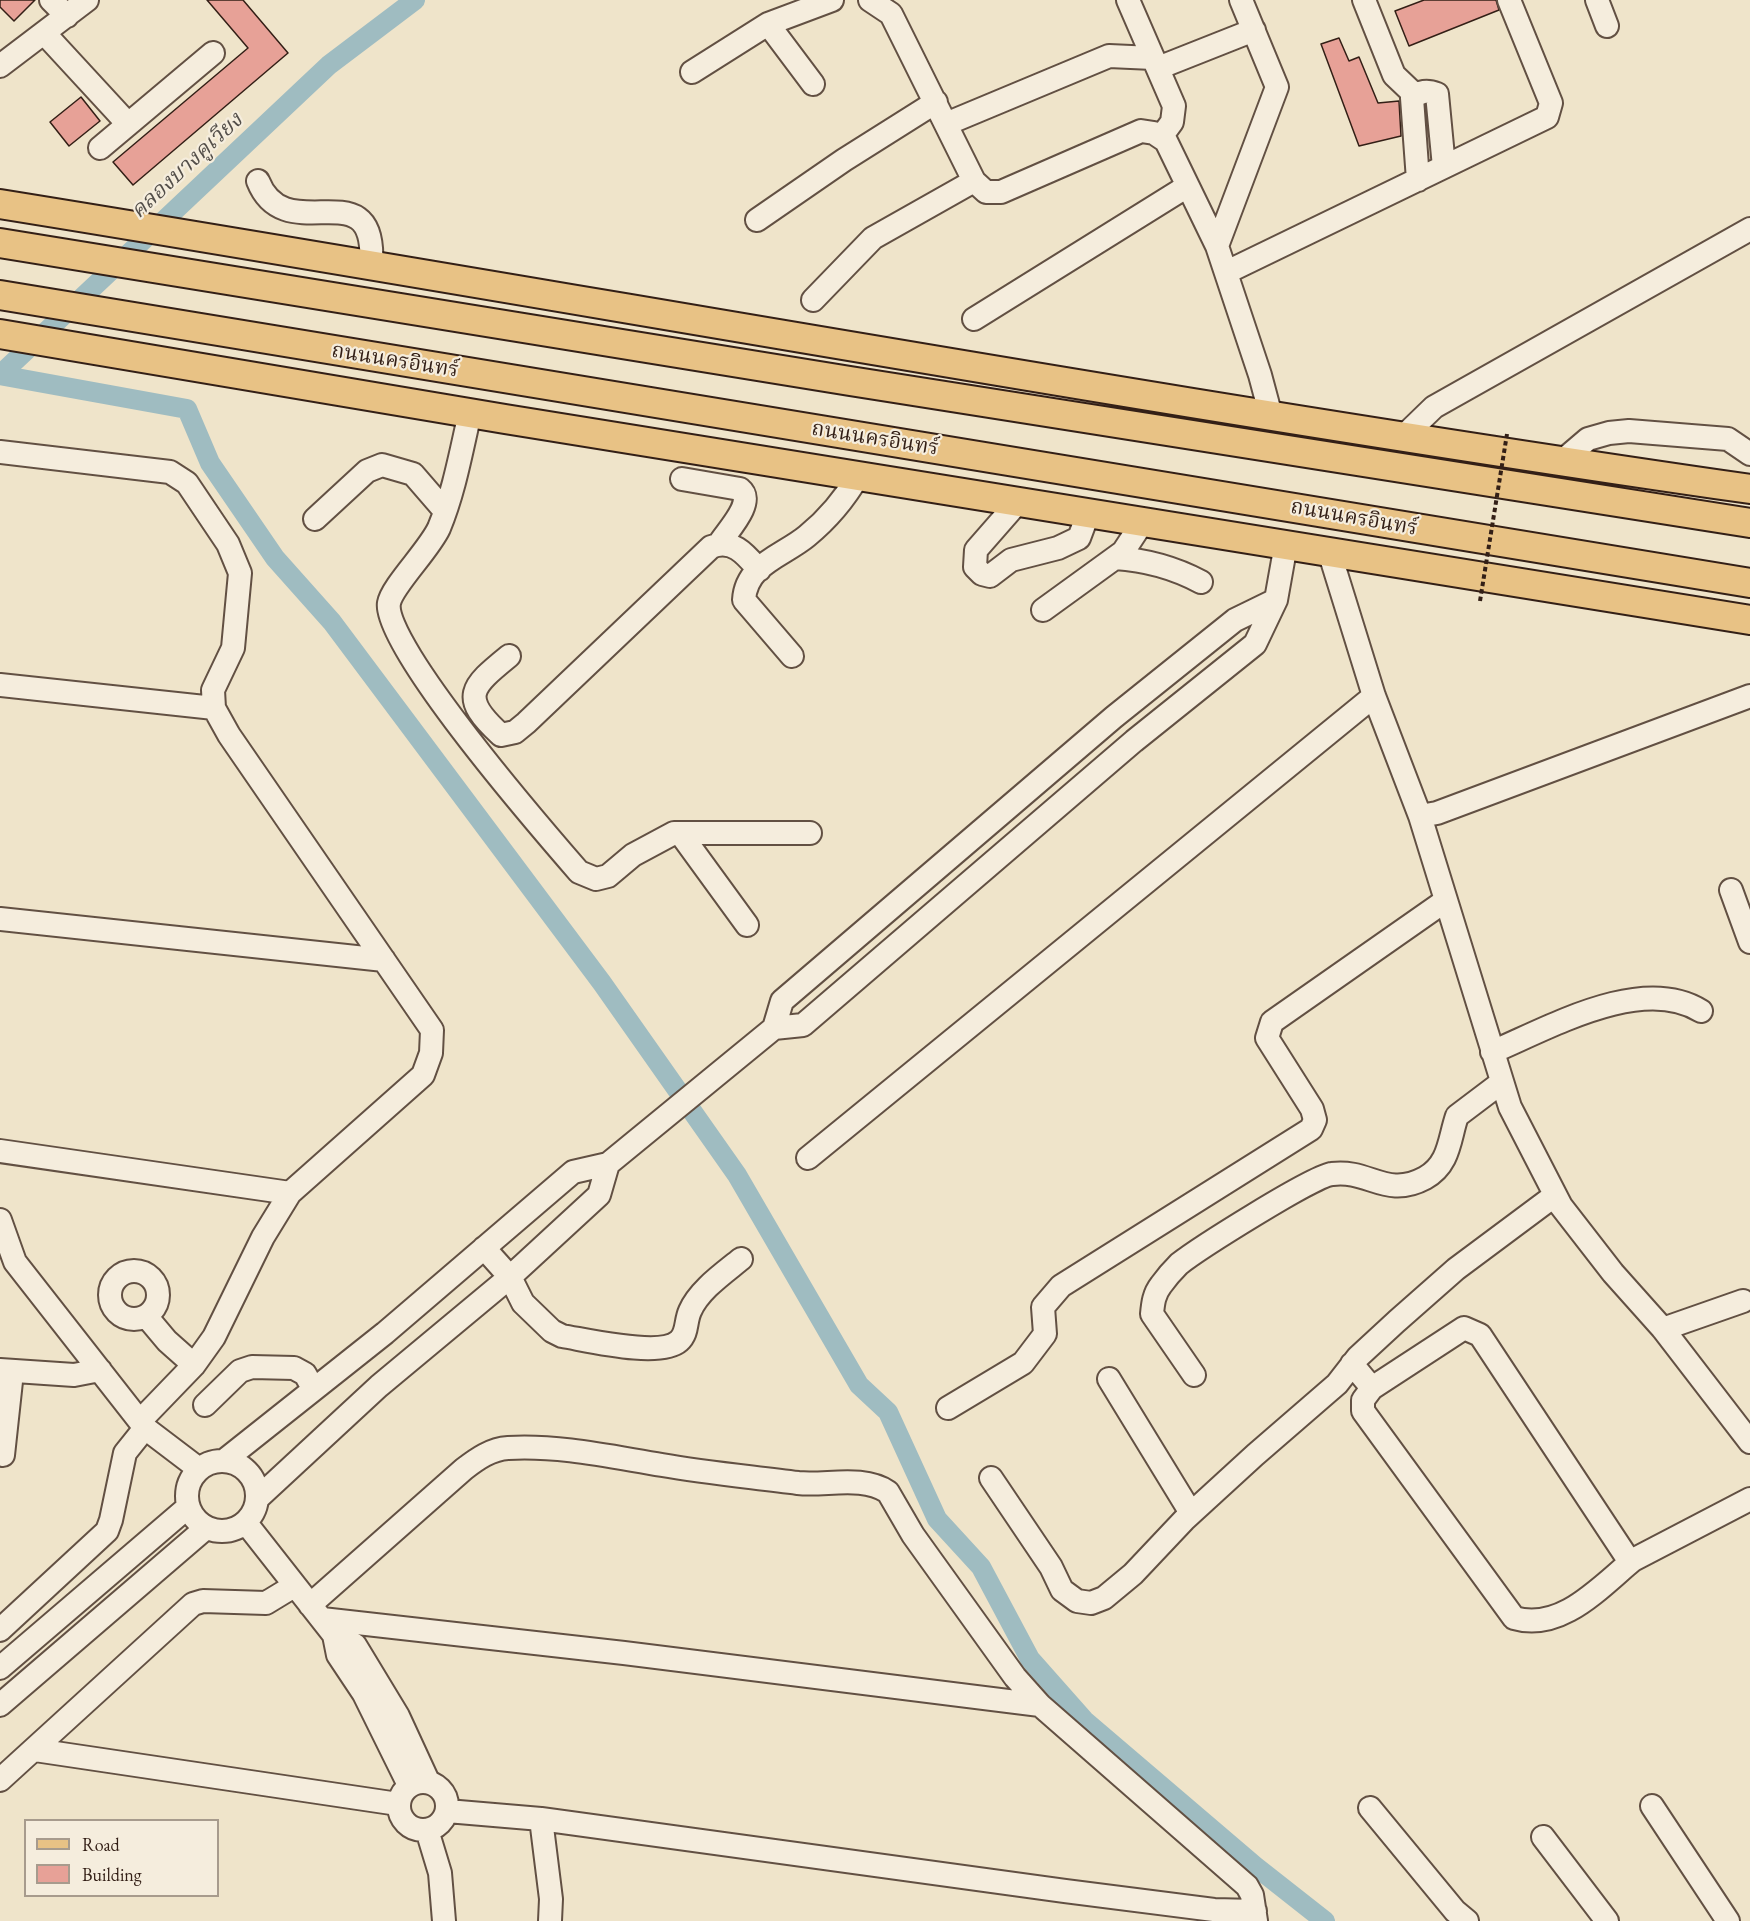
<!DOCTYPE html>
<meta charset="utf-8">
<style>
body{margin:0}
#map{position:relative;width:1750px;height:1921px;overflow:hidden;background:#efe4ca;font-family:"EB Garamond",serif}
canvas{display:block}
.legend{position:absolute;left:24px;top:1819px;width:195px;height:78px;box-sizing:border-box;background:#f5eddd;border:2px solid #a79b8d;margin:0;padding:8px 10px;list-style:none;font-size:18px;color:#331f16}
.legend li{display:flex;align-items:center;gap:12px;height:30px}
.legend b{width:30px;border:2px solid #a79b8d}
</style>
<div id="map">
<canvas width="1750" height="1921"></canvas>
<ul class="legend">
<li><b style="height:8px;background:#e8c285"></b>Road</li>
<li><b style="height:16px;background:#e7a197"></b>Building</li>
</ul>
</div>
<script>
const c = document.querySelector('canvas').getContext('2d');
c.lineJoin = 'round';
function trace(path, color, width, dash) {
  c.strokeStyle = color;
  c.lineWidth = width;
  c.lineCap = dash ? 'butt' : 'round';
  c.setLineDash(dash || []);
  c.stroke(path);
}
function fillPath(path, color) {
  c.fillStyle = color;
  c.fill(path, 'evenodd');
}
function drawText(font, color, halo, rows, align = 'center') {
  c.font = font + ' "EB Garamond","Noto Serif Thai",serif';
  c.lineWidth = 4.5;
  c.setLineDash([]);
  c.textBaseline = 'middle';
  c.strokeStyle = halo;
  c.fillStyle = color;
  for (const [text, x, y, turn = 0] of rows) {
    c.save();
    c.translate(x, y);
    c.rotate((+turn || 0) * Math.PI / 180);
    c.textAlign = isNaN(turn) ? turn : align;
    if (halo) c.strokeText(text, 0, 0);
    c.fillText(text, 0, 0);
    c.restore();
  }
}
trace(new Path2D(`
 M0,375L187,409L210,463L275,558L332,622L602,983L737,1175L859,1385L888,1412L937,1519L981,1567L1030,1659L1084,1720L1255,1866L1325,1921
 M0,375L329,65L415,0`), '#9fbcc1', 20);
const building = new Path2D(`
 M0,0H35L14,21L0,7Z
 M207,0H243L288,53L133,185L113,162L248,48Z
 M1424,0H1496L1499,10L1409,46L1395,11Z
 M1339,38L1349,61L1359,57L1378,103L1399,101L1401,136L1359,146L1321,44Z
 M81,97L100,121L69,146L50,122Z`);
fillPath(building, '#e7a197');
trace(building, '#331f16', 1.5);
const minor = new Path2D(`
 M51,0L67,16
 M870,0L891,14L974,181L986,192H1001L1141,131L1154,133L1166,141L1217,246
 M1128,0L1174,106L1172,122L1161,137
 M1241,0L1277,87L1217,246L1260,375L1271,416
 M1364,0L1394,75L1415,95
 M1597,0L1607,26
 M768,24L813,84
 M45,34L128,124
 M0,66L87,0
 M1158,68L1254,30
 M692,72L768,24L832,0
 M946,124L1109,56L1153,58
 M100,148L213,53
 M1418,180L1412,98C1421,91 1427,90 1437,94L1444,167
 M258,181C286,252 378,165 371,266
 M757,220L844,160L936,102
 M1227,272L1547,117L1551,103L1509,0
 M813,300L873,238L974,181
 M974,319L1186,187
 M470,413C461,452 454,492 439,528C429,550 392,586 389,603C381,644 546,834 579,872L596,879L608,876L633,855L674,833H810
 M1403,437L1434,407L1750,229
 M0,452L170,472L187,483L228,544L240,573L233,648L213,690L214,708L229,735L432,1030L431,1053L423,1075L290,1193L263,1237L214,1337L194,1365L140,1421
 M1561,462L1588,439L1609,433L1629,431L1728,439L1750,454
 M682,479L740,489C756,502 727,531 719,544
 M1018,502L976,550L975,567L982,574L990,576L1011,560L1058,548L1079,538L1088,514
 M315,519L367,471L382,465L413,474L445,511
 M1329,551L1374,696L1420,816L1510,1107L1561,1206L1613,1273L1663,1329L1750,1442
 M1115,558C1147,560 1173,567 1201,582
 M1043,610L1123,552L1142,523
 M509,656C471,687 459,697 501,735L515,732L526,723L711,547C733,538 746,555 759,570
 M792,656L744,600C746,564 783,556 807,536C829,518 844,500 858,476
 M0,685L214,708
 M1420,816L1437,813L1750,696
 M680,833L747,925
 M1731,890L1750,942
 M0,919L384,960
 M774,1028L782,1001L1114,717L1235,620L1276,600
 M1492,1052C1549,1028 1642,974 1701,1011
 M0,1151L290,1193
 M808,1158L1374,696
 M0,1220L15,1262L145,1428L199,1469
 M484,1248L510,1277L523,1303L552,1331L562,1336C587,1340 660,1358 679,1341C688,1333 685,1322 690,1311C699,1290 724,1273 741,1259
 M110 1295a24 24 0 1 1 48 0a24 24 0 1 1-48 0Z
 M146,1316L167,1341L194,1365
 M1663,1329L1743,1301
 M1352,1364L1372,1388L1464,1328L1480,1335L1626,1556L1633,1560L1750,1499
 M0,1370L74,1375L100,1370
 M1194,1375L1152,1314C1153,1303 1154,1294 1161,1285C1166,1278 1173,1270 1179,1264C1198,1249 1313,1176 1332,1174C1369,1169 1386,1199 1425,1178C1450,1164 1449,1139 1457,1116L1502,1082
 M1109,1379L1191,1513
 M1372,1388L1363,1400V1411L1514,1618C1561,1632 1600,1587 1633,1560
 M205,1405L240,1371L252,1367L294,1368L305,1374L313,1388
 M948,1408L1023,1363L1045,1334L1043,1307L1061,1286L1311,1129L1315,1120L1312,1109L1267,1038L1272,1022L1445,901
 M3,1455L12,1372
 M225,1460L385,1333L573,1172L608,1164L774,1028L803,1025L1134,741L1255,644L1276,600L1286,544
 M187 1496a35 35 0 1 1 70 0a35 35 0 1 1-70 0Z
 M991,1478L1051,1567L1062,1590L1077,1601L1091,1603L1104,1598L1133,1574L1184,1520L1255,1455L1337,1384L1358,1357L1397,1321L1456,1269L1554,1196
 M258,1498L379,1386L510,1277L599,1195L608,1164
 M246,1523L334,1635L355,1645L398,1716L428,1781
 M310,1605L464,1469C477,1459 491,1449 508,1448C560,1445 612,1457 662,1465C707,1473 753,1477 798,1483C826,1486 863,1475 888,1492L913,1535L1015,1677L1040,1705L1247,1886L1252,1895L1256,1921
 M322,1619L624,1653L1040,1705
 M0,1630L107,1531L111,1520L125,1453L145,1428
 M334,1635L338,1655L364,1694L409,1785
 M0,1668L188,1507
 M0,1705L206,1528
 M35,1750L398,1804
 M0,1780L193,1604L203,1601L266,1603L294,1586
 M399 1806a24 24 0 1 1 48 0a24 24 0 1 1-48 0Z
 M1652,1806L1728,1921
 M1370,1808L1455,1911L1467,1921
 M447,1811L541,1819L551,1899L550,1921
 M541,1819L1065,1891L1214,1910L1255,1911
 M427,1830L440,1873L444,1921
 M1543,1837L1607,1921`);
const major = new Path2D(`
 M0,204C583,298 1165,405 1750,489
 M0,243L850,381L1750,523
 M0,295L1750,583
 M0,334L505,419L1750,620`);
trace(minor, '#625043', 26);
trace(major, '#331f16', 32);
trace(minor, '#f5eddd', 22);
trace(major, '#e8c285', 28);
trace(new Path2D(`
 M1480,601L1507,434`), '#331f16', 4, [4.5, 3]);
drawText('21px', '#331f16', '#f5eddd', [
 ["ถนนนครอินทร์",395,361,9],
 ["ถนนนครอินทร์",875,439,9],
 ["ถนนนครอินทร์",1354,518,10]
]);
drawText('italic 22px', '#534e49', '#f5eddd', [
 ["คลองบางคูเวียง",187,166,-43]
]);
</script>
